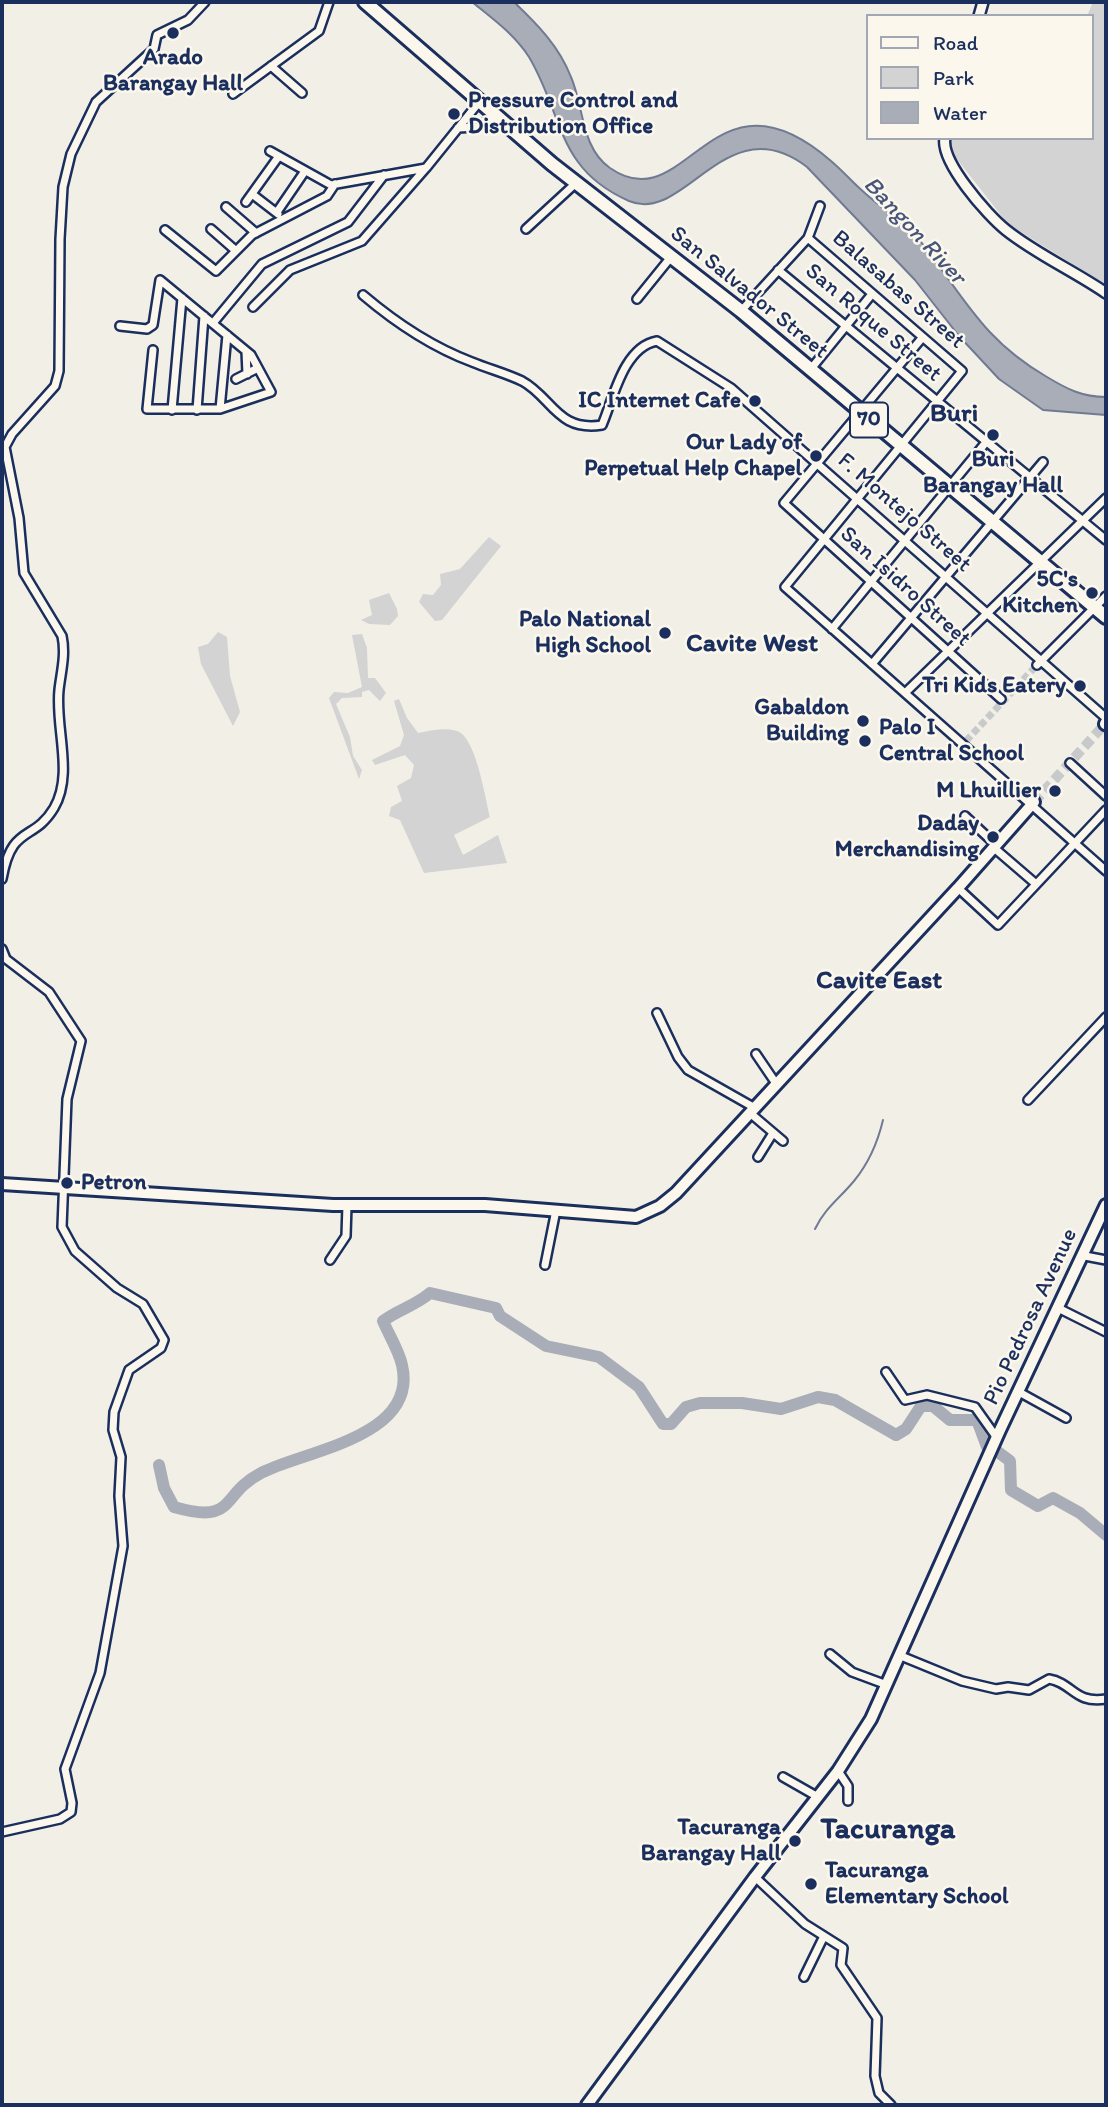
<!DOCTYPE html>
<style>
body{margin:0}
#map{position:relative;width:1108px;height:2107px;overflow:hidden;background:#f2efe6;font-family:Itim,sans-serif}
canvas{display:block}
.frame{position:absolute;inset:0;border:4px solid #1b2f5e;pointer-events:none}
.legend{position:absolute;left:866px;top:14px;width:228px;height:126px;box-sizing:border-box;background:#fbf7ec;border:2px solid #a1a7b3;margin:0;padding:9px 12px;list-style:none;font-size:21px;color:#1b2f5e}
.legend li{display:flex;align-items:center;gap:14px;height:35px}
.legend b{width:35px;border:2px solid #a1a7b3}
</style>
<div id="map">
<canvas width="1108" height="2107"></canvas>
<div class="frame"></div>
<ul class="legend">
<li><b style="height:9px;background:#fbf7ec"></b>Road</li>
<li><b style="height:19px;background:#d2d3d2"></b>Park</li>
<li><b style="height:19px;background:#a9adb7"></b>Water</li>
</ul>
</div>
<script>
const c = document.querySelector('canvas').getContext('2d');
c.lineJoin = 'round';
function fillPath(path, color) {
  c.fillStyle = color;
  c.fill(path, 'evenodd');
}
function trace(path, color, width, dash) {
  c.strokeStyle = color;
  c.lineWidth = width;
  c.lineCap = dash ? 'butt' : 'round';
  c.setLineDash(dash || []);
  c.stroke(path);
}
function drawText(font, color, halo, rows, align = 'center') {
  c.font = font + ' Itim,sans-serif';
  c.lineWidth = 5;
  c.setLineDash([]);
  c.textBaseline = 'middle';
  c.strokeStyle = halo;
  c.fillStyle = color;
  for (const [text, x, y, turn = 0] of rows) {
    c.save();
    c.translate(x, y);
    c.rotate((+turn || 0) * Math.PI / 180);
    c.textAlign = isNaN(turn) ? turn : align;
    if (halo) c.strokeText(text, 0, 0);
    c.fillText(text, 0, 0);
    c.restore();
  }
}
fillPath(new Path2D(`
 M1093,2H1106V285L1008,224L956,158L950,145L953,138H1092V16H1087Z
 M489,537L501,546L442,620L435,621L419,602L423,594L433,595L441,585L440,574L460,569Z
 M389,593L397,609L398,616L390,625L369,624L361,620L372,615L369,600Z
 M218,632L227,637L230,676L240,712L233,726L201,664L198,647L208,644Z
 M362,634L367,648L368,678H375L386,693L380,701L369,690L362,692V697L342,698L336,704L350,737L353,756L362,770L359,779L329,698L334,692L348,693L362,687L352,635Z
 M399,699L407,718L418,733C429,731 445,727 457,731C476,737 485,797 490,817L454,835L463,855L498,835L507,863L424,873L400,820L389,816L391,807L402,801L397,786L411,778L414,765L405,755L375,765L372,760L400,746L404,735L394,701Z`), '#d2d3d2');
const water = new Path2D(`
 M472,2H514C537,24 559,46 571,77C584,107 581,148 610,168C687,222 711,57 831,161C843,171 854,184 866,194C885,211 910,227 925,247C966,301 985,341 1047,377C1067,389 1082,397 1106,397V415L1043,410L999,379L959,336L915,280L807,167C726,105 685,225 629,201C556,169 564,116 529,57C514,34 493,19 472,2Z`);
fillPath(water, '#a9adb7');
trace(water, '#707b93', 2);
trace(new Path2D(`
 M815,1229C825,1208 840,1198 854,1181C868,1164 878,1141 883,1120`), '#707b93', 2);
trace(new Path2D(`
 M998,1452L1010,1461L1011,1490L1038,1506L1053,1498L1080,1513L1106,1535
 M159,1465L164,1488L174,1507C237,1525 219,1495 261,1473C302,1451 419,1438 402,1365C399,1351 389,1335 383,1321C399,1309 415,1306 430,1293L496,1308L500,1316L546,1346L599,1357L639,1387L663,1424H671L686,1407L700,1403H742L781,1409L818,1397L835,1400L896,1435L906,1429L921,1406H933L950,1420H977L987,1447`), '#a9adb7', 12);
trace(new Path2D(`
 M966,741L1037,665`), '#c7c9cb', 7, [7, 3.5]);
trace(new Path2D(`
 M1034,802L1105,724`), '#c7c9cb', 10, [10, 5]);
const minor = new Path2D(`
 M271,66L302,93
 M233,94L319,31L329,2
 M458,128L477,127L497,116
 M270,151L331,185L426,168L480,101
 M252,194L278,214
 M246,202L279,156
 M226,207L256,233
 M277,212L305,171
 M211,229L235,250
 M526,229L576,183
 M165,230L216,271L252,235L327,196L335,184
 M808,238L962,371L785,587L1106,871
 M778,270L1106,540
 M363,295C396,323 432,347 472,362C489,369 505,373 522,381C552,397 557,432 602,425C613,400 623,347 657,341L731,388L1106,718
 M637,299L671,257
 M253,307L290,270L362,241L425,169
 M741,311L808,238L820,206
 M213,323L262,264L348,222L384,175
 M120,326L147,329L153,325L160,280L251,355L271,392L220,409H147L153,350
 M922,338L784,503L1001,699
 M246,351L247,374
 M810,370L872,294
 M236,379L258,368
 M220,409L227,335
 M172,410L182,298
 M197,410L204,316
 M832,629L987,441
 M872,664L1043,462
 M1037,665L1106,596
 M905,693L1106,498
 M1070,763L1106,796
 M965,816L995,844
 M993,847L1036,884
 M2,879C12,823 33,843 54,808C74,774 55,728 59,690C61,672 66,655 62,636L24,573L19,518L5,447L12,434L55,386L59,371L60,239L63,187L71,154L96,102L154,49L157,35L188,20L205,2
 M958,888L998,925L1106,810
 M2,949L6,959L49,992L81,1041L67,1099L62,1227L75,1251L117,1288L143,1304L164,1340L161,1348L129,1370L114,1412L113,1430L121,1457L119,1496L123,1546L100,1673L65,1769L72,1803L71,1812L60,1819L2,1832
 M657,1013L678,1057L688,1070L755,1108
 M756,1054L777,1085
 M1028,1100L1106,1017
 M750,1113L783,1141
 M758,1157L773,1133
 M1085,1256L1106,1260
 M330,1260L346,1236L347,1205
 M545,1265L556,1210
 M1058,1308L1106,1332
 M886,1372L905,1400L927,1395L975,1407L997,1438
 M1019,1392L1066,1418
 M830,1654L852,1672L887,1685
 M901,1656L962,1681L996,1689L1008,1687L1029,1690L1049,1679C1073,1683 1074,1704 1106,1699
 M838,1771L848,1786V1801
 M783,1777L818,1797
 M755,1877L805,1924L843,1948L841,1965L877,2018L875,2076L879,2093L891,2105
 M804,1977L824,1936`);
const tertiary = new Path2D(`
 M979,16L983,2
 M945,138C940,161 987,215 1006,230C1036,254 1074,271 1106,293`);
const secondary = new Path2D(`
 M1105,724L1106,722
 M2,1184L333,1205H485L636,1217L660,1206L676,1193L958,888L1034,802
 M587,2105L755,1877L838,1771L871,1719L1000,1430L1106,1205`);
const trunk = new Path2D(`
 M365,2L552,164L741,311L1106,617`);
trace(minor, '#1b2f5e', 12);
trace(tertiary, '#1b2f5e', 14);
trace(secondary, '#1b2f5e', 16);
trace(trunk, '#1b2f5e', 18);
trace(minor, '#fbf7ec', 7);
trace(tertiary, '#fbf7ec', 9);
trace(secondary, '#fbf7ec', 10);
trace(trunk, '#fbf7ec', 12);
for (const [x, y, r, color] of [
 [173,33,7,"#1b2f5e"],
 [454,114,7,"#1b2f5e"],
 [755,401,7,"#1b2f5e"],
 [993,435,7,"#1b2f5e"],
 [816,456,7,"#1b2f5e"],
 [1092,593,7,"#1b2f5e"],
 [665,633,7,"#1b2f5e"],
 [1080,686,7,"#1b2f5e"],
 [863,721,7,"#1b2f5e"],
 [865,741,7,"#1b2f5e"],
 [1055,791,7,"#1b2f5e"],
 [993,837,7,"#1b2f5e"],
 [67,1183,7,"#1b2f5e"],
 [795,1841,7,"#1b2f5e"],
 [811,1884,7,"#1b2f5e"]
]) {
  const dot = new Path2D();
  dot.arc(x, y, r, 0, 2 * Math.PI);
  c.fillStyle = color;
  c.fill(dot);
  trace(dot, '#fbf7ec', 2.5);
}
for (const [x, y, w] of [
 [869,420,38]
]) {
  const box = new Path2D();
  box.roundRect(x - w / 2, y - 17.5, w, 35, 5);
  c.fillStyle = '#fbf7ec';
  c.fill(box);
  trace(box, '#1b2f5e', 2);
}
drawText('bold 21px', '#1b2f5e', null, [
 ["70",869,420]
]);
drawText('bold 23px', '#1b2f5e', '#fbf7ec', [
 ["Arado",173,58,"center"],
 ["Barangay Hall",173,84,"center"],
 ["Pressure Control and",468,101,"left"],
 ["Distribution Office",468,127,"left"],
 ["IC Internet Cafe",741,401],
 ["Our Lady of",802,443],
 ["Perpetual Help Chapel",802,469],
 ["Buri",993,460,"center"],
 ["Barangay Hall",993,486,"center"],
 ["5C's",1078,580],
 ["Kitchen",1078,606],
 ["Palo National",651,620],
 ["High School",651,646],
 ["Tri Kids Eatery",1066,686],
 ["Gabaldon",849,708],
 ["Building",849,734],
 ["Palo I",879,728,"left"],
 ["Central School",879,754,"left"],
 ["M Lhuillier",1041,791],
 ["Daday",979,824],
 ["Merchandising",979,850],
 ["Petron",81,1183,"left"],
 ["Tacuranga",781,1828],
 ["Barangay Hall",781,1854],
 ["Tacuranga",825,1871,"left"],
 ["Elementary School",825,1897,"left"]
], 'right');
drawText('23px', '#1b2f5e', '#fbf7ec', [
 ["Balasabas Street",898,290,41],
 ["San Salvador Street",749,293,39],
 ["San Roque Street",873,323,40],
 ["F. Montejo Street",904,513,41],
 ["San Isidro Street",905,587,42],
 ["Pio Pedrosa Avenue",1031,1317,-65]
]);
drawText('italic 24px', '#465579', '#fbf7ec', [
 ["Bangon River",914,231,47]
]);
drawText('bold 26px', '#1b2f5e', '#fbf7ec', [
 ["Buri",954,414],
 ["Cavite West",752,644],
 ["Cavite East",879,981]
]);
drawText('bold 30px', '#1b2f5e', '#fbf7ec', [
 ["Tacuranga",888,1830]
]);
</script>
